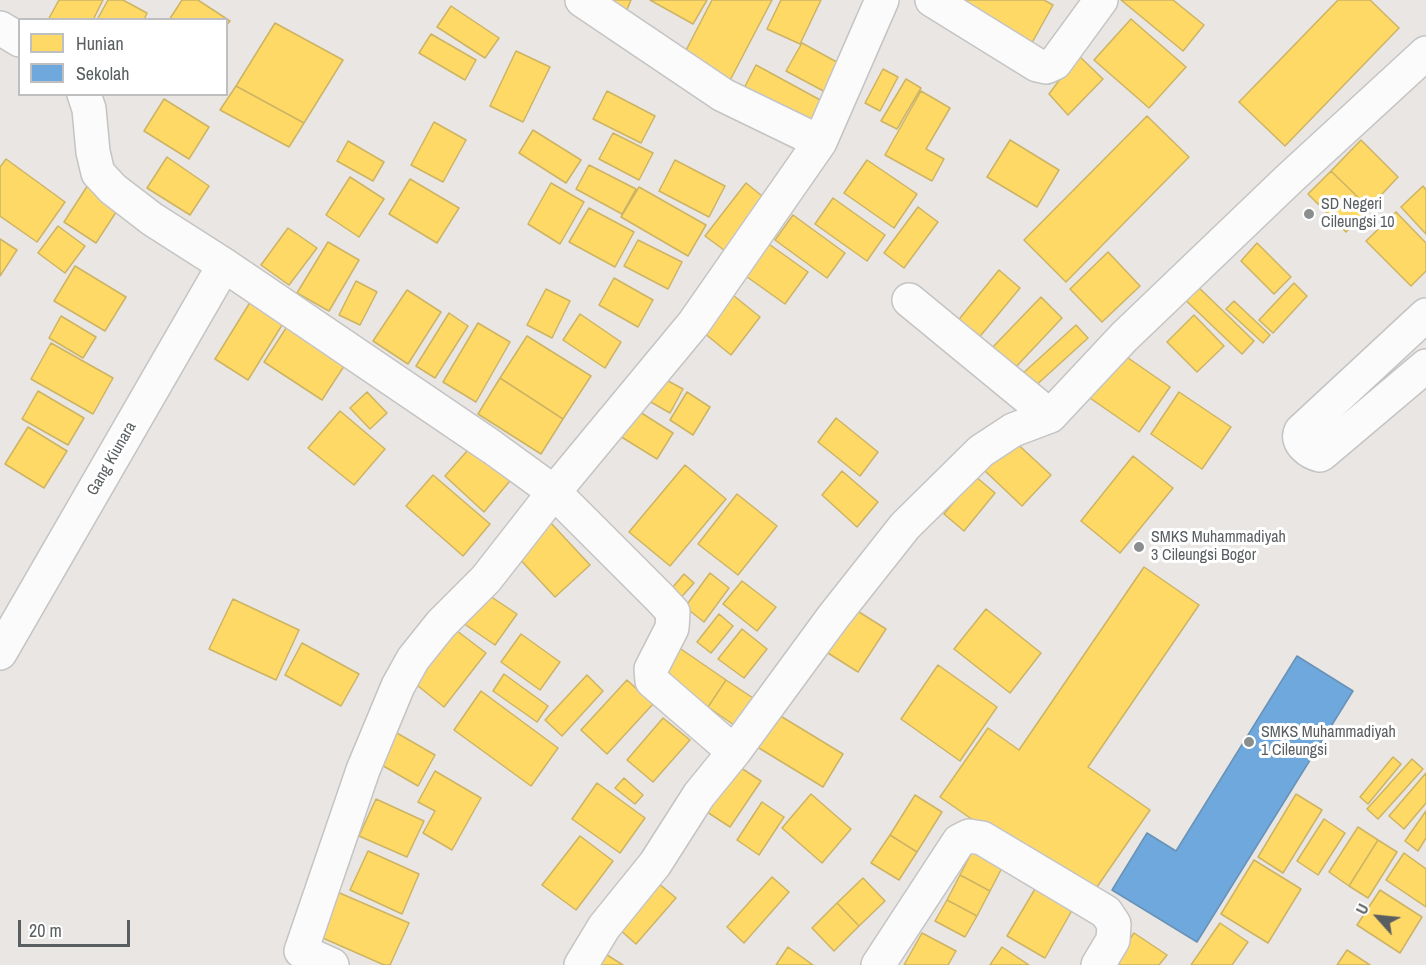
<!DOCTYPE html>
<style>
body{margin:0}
#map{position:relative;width:1426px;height:965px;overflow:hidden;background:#e9e6e3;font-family:"Archivo Narrow",sans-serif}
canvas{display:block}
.legend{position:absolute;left:18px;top:18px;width:210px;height:78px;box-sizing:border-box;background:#fff;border:2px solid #bdbfc0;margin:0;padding:8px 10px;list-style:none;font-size:18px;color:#595e61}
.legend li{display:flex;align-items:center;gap:12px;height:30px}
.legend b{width:30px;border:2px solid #bdbfc0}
.north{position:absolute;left:1348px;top:887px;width:60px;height:60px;-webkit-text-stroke:4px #fff;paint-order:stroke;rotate:297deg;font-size:16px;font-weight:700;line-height:24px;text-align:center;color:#595e61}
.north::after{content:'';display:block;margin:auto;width:21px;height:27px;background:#595e61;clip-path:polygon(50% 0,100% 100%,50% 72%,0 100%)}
.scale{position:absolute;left:18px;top:920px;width:112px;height:27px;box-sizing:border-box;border:3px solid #595e61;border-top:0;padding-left:8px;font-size:18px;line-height:21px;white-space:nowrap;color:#595e61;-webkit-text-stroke:4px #fff;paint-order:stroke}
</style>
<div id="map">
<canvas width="1426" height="965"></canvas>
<ul class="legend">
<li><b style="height:16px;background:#ffd966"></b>Hunian</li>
<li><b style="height:16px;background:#6fa8dc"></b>Sekolah</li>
</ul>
<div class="north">U</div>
<div class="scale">20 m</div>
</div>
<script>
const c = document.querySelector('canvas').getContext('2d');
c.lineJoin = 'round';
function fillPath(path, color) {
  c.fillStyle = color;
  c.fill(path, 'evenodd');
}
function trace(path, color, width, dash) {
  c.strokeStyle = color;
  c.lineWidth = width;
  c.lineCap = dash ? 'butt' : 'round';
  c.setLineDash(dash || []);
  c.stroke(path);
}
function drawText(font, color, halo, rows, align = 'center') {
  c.font = font + ' "Archivo Narrow",sans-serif';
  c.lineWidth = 6;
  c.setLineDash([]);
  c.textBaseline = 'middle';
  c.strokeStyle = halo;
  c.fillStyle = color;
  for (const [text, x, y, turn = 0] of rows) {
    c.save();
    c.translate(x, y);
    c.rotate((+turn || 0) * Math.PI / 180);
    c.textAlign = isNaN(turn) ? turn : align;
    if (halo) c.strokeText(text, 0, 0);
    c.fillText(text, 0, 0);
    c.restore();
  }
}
const homes = new Path2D(`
 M59,0H103L93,20H48Z
 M108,0H123L147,13L144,20H97Z
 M182,0H198L230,21L226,26V20H169Z
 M594,0H631L626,12Z
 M650,0H707L693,24Z
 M712,0H772L726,88L679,64Z
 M781,0H821L800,44L767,29Z
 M940,0H1044L1053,5L1028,50Z
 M1121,0H1173L1204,25L1183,51Z
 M1338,0H1370L1399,28L1285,146L1239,102Z
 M451,6L499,38L485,58L437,27Z
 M1131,19L1186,67L1149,108L1094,60Z
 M275,23L343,60L304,123L236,86Z
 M431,34L476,60L465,80L419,53Z
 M802,43L844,66L829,94L786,71Z
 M516,51L550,67L523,122L490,106Z
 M1078,55L1103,79L1068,115L1049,94Z
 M756,65L822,101L806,130L741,94Z
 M883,69L898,77L880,111L865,103Z
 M906,79L921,88L897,129L881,121Z
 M236,86L304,123L289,147L220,110Z
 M607,91L655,116L641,143L593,119Z
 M921,91L950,108L926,149L944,159L932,181L885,155Z
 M164,99L209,127L189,159L144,131Z
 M1147,116L1189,157L1066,282L1024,240Z
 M434,122L466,140L443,182L411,165Z
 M533,130L581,160L566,183L519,153Z
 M613,133L653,153L639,180L599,159Z
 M1010,140L1059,170L1037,207L987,177Z
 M1361,140L1398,177L1369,208L1331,171Z
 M348,141L384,162L373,181L337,161Z
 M167,157L209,186L190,215L147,188Z
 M6,159L65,202L37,242L0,216V167Z
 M675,160L725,186L709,217L659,191Z
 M867,160L917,194L894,228L844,193Z
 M589,165L636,189L622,214L576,189Z
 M1331,171L1369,208L1346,232L1308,194Z
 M350,177L384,199L359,237L326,215Z
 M410,179L459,208L437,243L389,214Z
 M551,183L584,202L560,244L528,224Z
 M746,183L772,204L732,256L705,236Z
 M88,185L120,206L96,243L64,222Z
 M1423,186L1426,190V234L1401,207Z
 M639,187L706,225L688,256L621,217Z
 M833,198L885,235L867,261L815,224Z
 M918,207L938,222L904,268L884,253Z
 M589,208L634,232L615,267L569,242Z
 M1396,212L1426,243V271L1411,286L1366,241Z
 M793,215L845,253L827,278L775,240Z
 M58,226L85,246L65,273L38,253Z
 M288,228L317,248L289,285L261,265Z
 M0,239L17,250L0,276Z
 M638,240L682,262L668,289L624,266Z
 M328,242L359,260L329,311L297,293Z
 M766,242L808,272L785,304L743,274Z
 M1257,243L1291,277L1274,294L1241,261Z
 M1108,252L1140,286L1102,322L1070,289Z
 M75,266L126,297L105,331L54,301Z
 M999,270L1020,288L977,340L956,323Z
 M614,278L653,300L638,327L599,305Z
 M1191,280L1254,341L1242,354L1178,293Z
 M356,281L377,292L360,325L339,315Z
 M1294,283L1307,296L1273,333L1259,320Z
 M546,289L570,301L552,338L527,325Z
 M407,290L441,312L408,364L373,341Z
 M728,291L760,317L731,355L698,328Z
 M254,296L287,317L248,380L215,359Z
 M1041,297L1062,318L1013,370L991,349Z
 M1234,301L1270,335L1263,343L1226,309Z
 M449,313L468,326L435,378L416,366Z
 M580,314L621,342L605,368L563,340Z
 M1194,315L1224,346L1197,372L1167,342Z
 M61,316L96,337L83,358L49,338Z
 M290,322L348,360L322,400L264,362Z
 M478,323L510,342L476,402L443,382Z
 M1076,325L1088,338L1033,388L1021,375Z
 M527,336L591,376L563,419L500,378Z
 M51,343L113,378L93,414L31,379Z
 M1118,351L1170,387L1139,432L1087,396Z
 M655,374L683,389L670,413L642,397Z
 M500,378L563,419L541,454L478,414Z
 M38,391L84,418L68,445L22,419Z
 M367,392L387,413L370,429L350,408Z
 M687,392L710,407L693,435L670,420Z
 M1179,392L1231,427L1202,469L1151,434Z
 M632,407L673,433L657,459L615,433Z
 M340,411L385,449L354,485L308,448Z
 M836,418L878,452L860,476L818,442Z
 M28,427L67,451L44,488L5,464Z
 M1012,439L1051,475L1022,506L984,470Z
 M475,442L514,476L484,512L445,476Z
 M1133,456L1173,488L1120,553L1081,521Z
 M685,465L726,499L670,566L629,532Z
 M842,471L878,502L857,527L822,495Z
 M433,475L490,524L463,556L406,506Z
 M975,476L995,493L964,531L944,514Z
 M737,494L777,526L738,575L698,544Z
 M550,522L590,565L555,597L515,554Z
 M1144,567L1199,605L1088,767L1150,810L1088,900L940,797L988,728L1019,750Z
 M710,573L729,588L704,622L685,607Z
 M684,574L694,583L676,603L667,594Z
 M742,581L776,607L757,631L723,604Z
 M481,590L517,614L495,645L460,621Z
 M233,599L299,630L276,680L209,649Z
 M848,605L886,629L858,672L820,648Z
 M986,609L1041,653L1010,693L954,649Z
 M719,614L733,626L711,653L697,642Z
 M448,624L486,653L444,707L407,677Z
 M742,629L767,649L744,678L718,659Z
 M521,634L560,662L540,690L501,662Z
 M302,643L359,674L341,706L285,675Z
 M678,647L726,680L708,707L660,674Z
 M938,665L997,707L960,761L901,719Z
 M504,674L548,706L537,722L493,691Z
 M587,675L603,691L562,736L545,720Z
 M627,680L653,704L607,754L581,730Z
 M726,680L753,698L734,725L708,707Z
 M481,691L558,748L531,786L454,730Z
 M769,709L843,754L823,787L749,742Z
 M663,718L690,740L653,782L627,760Z
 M390,729L435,755L418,786L373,760Z
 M1393,757L1401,764L1368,804L1360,797Z
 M1412,759L1423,769L1378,819L1367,809Z
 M732,762L761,781L730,827L701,808Z
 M435,771L481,798L452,850L423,833L435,811L418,802Z
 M1426,773V803L1404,829L1389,816Z
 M624,778L643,795L635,804L615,788Z
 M597,783L645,818L620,853L572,819Z
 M811,794L851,829L822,863L782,828Z
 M1296,794L1322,810L1283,873L1258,857Z
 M915,795L942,812L917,852L890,835Z
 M376,799L424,821L407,857L359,836Z
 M762,802L784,817L759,855L737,840Z
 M1426,811V838L1418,851L1405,841Z
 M1324,819L1345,833L1318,875L1297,861Z
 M1358,827L1378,840L1349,886L1329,872Z
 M890,835L917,852L899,880L871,863Z
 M580,836L613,861L576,910L542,885Z
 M1378,840L1397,852L1368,898L1349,886Z
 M976,844L1006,860L990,891L960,875Z
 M368,851L419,874L402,914L350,890Z
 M1404,853L1426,869V907L1386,880Z
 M1254,860L1301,889L1268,943L1221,914Z
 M960,875L990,891L977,916L947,900Z
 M651,877L676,898L636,944L611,922Z
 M772,877L789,892L744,943L727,927Z
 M863,878L885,901L859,926L837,903Z
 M1038,884L1075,905L1045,958L1007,936Z
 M1380,890L1422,917L1400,953L1357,925Z
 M335,891L409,923L390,965H384L316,935Z
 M947,900L977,916L965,937L935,921Z
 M837,903L859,926L834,951L812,928Z
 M1220,923L1248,942L1232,965H1191Z
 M922,933L956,951L948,965H904Z
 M1134,933L1167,955L1159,965H1121L1115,961Z
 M788,947L813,965H776Z
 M1002,947L1029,965H990Z
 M599,950L623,965H589Z
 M1347,950L1370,965H1337Z`);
fillPath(homes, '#ffd966');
trace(homes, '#cdb464', 1.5);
const schools = new Path2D(`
 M1297,656L1353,691L1197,942L1112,890L1147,833L1176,851Z`);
fillPath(schools, '#6fa8dc');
trace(schools, '#6892b7', 1.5);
const street = new Path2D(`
 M582,0L723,95L820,142
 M932,0L1037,65L1046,67L1055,63L1101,0
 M0,28L20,40
 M84,94L89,109L93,152L98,173L113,189L152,219L224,265L492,447L554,492L660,598L673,612L672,628L651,669L652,681L734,752
 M909,300L1050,416
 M1426,315L1301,431C1295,442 1310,453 1320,455L1323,453L1426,366
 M0,653L224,265
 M332,965L301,951L363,770L398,686L413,659L441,624L486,579L554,492L694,323L820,142L882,0
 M581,965L604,927L655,864L699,795L734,752L833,617L905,526L981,451L1013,430L1050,416L1124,337L1289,179L1426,53
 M878,965L959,841L969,836L982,838L1106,912L1114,924L1113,940L1098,965`);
trace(street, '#c4c4c4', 36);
trace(street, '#fcfbfb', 33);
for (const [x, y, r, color] of [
 [1309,214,6,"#8b8e8e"],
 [1139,547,6,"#8b8e8e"],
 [1249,742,6,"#8b8e8e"]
]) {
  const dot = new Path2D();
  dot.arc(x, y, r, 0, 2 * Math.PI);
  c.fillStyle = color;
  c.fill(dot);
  trace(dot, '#fff', 2);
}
drawText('16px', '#595e61', '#fff', [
 ["SD Negeri",1321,205],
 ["Cileungsi 10",1321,223],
 ["SMKS Muhammadiyah",1151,538],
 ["3 Cileungsi Bogor",1151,556],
 ["SMKS Muhammadiyah",1261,733],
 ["1 Cileungsi",1261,751]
], 'left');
drawText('16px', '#595e61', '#fff', [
 ["Gang Kiunara",112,459,-60]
]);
</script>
